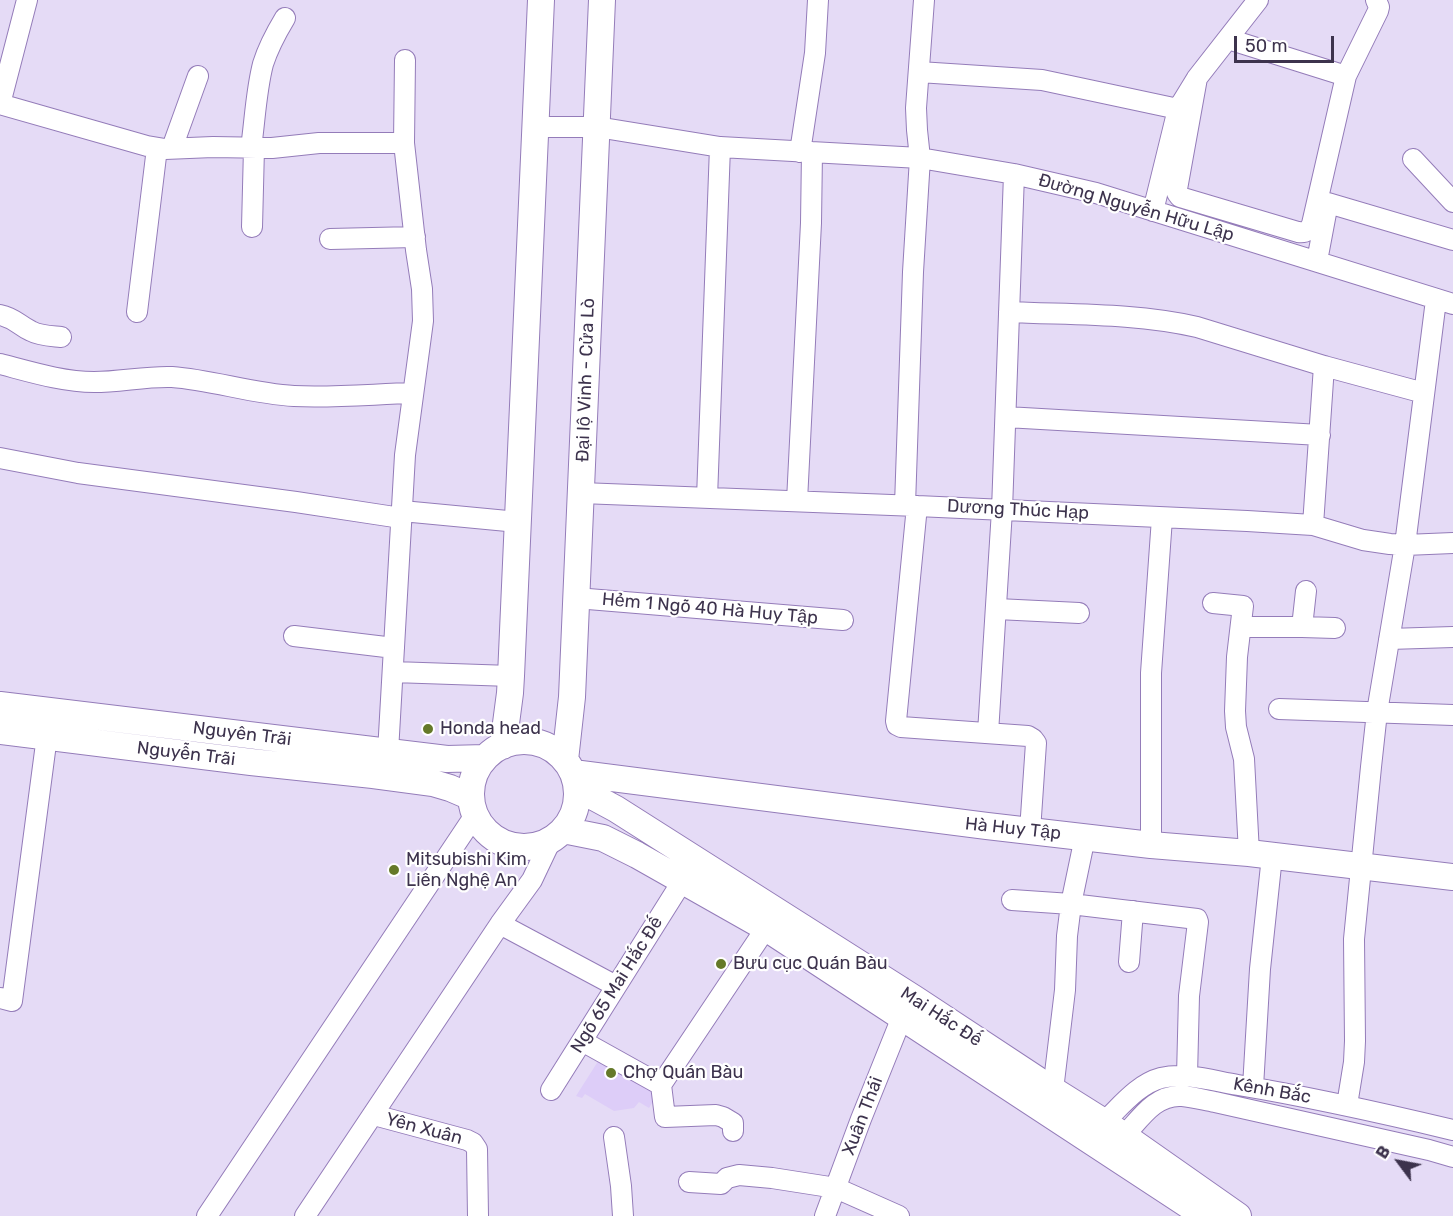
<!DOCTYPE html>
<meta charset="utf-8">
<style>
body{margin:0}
#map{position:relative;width:1453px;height:1216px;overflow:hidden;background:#e5dbf6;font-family:Rubik,sans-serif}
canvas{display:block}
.north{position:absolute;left:1369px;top:1132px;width:60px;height:60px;-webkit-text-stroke:4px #fff;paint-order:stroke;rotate:302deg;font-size:16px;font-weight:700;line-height:24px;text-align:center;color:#3d334d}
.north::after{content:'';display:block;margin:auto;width:21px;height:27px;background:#3d334d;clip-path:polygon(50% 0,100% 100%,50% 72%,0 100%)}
.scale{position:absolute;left:1234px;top:36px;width:100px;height:27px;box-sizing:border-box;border:3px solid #3d334d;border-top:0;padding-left:8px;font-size:18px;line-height:21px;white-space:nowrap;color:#3d334d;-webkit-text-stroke:4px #fff;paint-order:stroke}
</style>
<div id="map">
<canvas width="1453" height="1216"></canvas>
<div class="north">B</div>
<div class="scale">50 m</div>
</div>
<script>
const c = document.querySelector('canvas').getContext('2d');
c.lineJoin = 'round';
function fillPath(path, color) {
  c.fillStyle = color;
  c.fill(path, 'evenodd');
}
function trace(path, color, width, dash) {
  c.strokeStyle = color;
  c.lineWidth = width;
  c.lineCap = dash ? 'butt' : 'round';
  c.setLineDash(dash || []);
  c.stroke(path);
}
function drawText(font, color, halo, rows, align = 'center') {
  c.font = font + ' Rubik,sans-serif';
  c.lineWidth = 4.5;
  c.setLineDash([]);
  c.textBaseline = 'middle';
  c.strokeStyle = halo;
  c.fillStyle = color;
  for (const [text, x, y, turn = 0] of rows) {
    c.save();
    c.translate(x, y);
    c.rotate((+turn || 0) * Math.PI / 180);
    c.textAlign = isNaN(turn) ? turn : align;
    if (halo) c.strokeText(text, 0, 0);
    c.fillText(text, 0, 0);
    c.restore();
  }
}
fillPath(new Path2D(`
 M602,1055L658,1090L655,1098L649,1108L639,1102L634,1108L614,1111L585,1094L582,1098L576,1096Z`), '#ddcdf8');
const minor = new Path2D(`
 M1228,39L1346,76
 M919,72L1042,80L1178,109L1197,78L1258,0
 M1197,78L1177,189V193L1180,197L1298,232C1305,233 1309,231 1312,224L1346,76L1378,11L1379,7L1376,0
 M0,104L147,146L165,149L213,147L272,148L319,143H404
 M0,104L27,0
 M535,127H597L720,147L920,158L1014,174L1096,193L1453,304
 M172,148L198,76
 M251,148C255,120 256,91 263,64C268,48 276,33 285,18
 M800,152L815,53L818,0
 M1413,159L1453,202
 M1328,203L1453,240
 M1153,211L1178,109
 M252,227L254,148
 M330,239L415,237
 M1317,261L1327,208
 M137,312L157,148
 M1009,312C1072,315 1135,313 1197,327L1324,366L1424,393
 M0,315C15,318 18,325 31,331C40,336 51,336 61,337
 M0,364C31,372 63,382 94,382C120,382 146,376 172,377C213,380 253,394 294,396C333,398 374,394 413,393
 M1006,417L1320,435
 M0,458L78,473L296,502L401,518
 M581,493L917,506L1247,521L1313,525L1363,540L1390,544L1405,545L1453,543
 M707,498L720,147
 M797,501L811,223L812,152
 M905,505L913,272L920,158L917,130L916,108L924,0
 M917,506L896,721L897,725L901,727L1028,736L1033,739L1036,743L1030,831
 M402,511L518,522
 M1313,525L1324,366
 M576,598L843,620
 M1213,603L1243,606L1237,657L1235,711L1236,727L1244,759L1249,853
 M997,609L1079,613
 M1241,627H1302L1306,591
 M1302,627L1335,628
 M294,636L394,648
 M1389,639L1453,637
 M393,672L511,676
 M1279,709L1453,715
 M988,733L1002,510L1014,174
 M388,752L405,455L423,321L422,289L416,250L404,143L405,60
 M1151,845V673L1162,518
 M1012,900L1071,904L1197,919L1198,922L1189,996L1187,1076
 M500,924L616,986
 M1129,962L1133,911
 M0,998L12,1001L47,736
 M582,1041L661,1085L766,928
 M661,1085L665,1117L716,1115L723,1117L733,1123V1131
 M1253,1087L1260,969L1272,856
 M551,1090L683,880
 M1053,1090L1065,990L1067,936L1071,904L1085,837
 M1347,1105L1354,1062L1355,1041L1354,939L1371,767L1377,712L1405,545L1436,300
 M374,1115L467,1140L473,1143L477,1149L478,1216
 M1104,1122C1121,1106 1138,1084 1161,1078C1186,1072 1213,1081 1238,1085C1310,1097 1382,1113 1453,1130
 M1124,1136C1140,1119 1155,1094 1182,1096C1193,1097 1204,1100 1215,1102L1429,1150L1453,1157
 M614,1137L621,1186L623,1216
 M689,1182L721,1184L727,1178L739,1175L772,1178L836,1188L899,1216
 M207,1216L475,815
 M305,1216L500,924L532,880L551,840
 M825,1216L861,1119L902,1017`);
const major = new Path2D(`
 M0,705L447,759L485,758
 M0,731L251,762L373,775L433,783L450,788L471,797
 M471 794a53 53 0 1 1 106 0a53 53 0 1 1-106 0Z
 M503,746L510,693L511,676L541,0
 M565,760L572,697L602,0
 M573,773L987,826L1151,845L1249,853L1453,877
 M577,788L616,809L915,999L1053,1090L1104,1122L1238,1216
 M563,830L603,838L637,855L766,928L1205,1216`);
trace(minor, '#947cb9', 22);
trace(major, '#947cb9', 28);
trace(minor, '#fff', 20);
trace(major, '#fff', 26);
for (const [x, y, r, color] of [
 [428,729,6,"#657929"],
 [394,870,6,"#657929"],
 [721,964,6,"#657929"],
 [611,1073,6,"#657929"]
]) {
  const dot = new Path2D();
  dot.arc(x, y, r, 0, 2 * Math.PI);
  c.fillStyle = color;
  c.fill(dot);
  trace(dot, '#fff', 2);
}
drawText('18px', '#3d334d', '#fff', [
 ["Đường Nguyễn Hữu Lập",1136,208,16],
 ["Đại lộ Vinh - Cửa Lò",586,380,-88],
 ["Dương Thúc Hạp",1018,510,3],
 ["Hẻm 1 Ngõ 40 Hà Huy Tập",710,609,5],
 ["Nguyên Trãi",242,734,7],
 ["Nguyễn Trãi",186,754,7],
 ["Hà Huy Tập",1013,829,6],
 ["Ngõ 65 Mai Hắc Đế",617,985,-58],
 ["Mai Hắc Đế",941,1017,33],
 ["Kênh Bắc",1272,1091,10],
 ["Xuân Thái",863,1116,-69],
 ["Yên Xuân",424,1129,15]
]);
drawText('18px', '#3d334d', '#fff', [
 ["Honda head",440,729],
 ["Mitsubishi Kim",406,860],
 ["Liên Nghệ An",406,881],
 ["Bưu cục Quán Bàu",733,964],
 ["Chợ Quán Bàu",623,1073]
], 'left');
</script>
